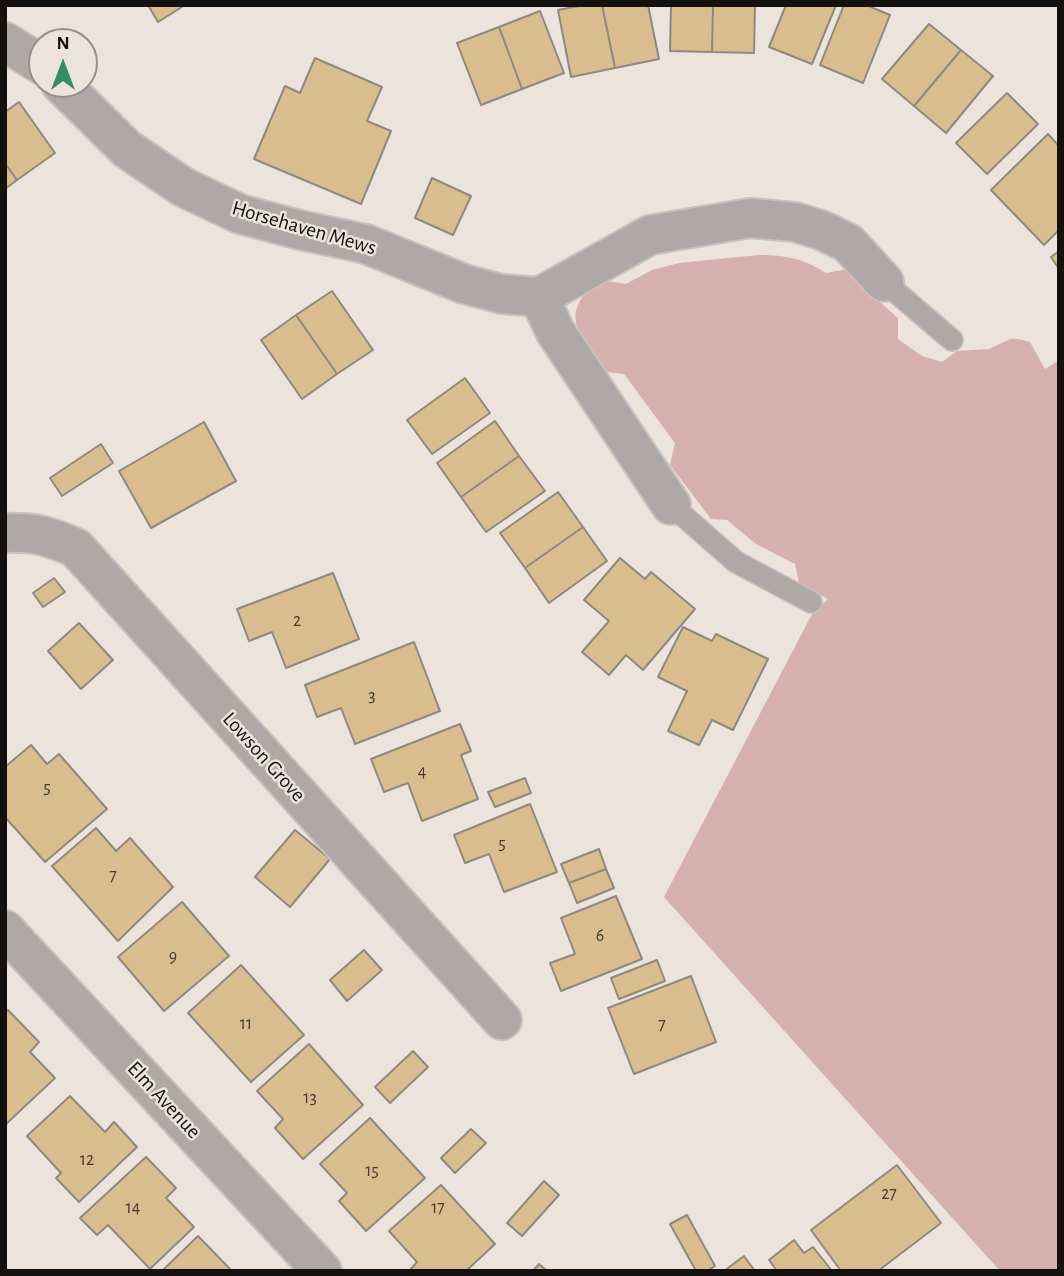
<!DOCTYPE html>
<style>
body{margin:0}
#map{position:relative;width:1064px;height:1276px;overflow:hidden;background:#ece3dc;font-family:"Alegreya Sans",sans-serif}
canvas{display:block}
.frame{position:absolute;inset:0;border:7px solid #14110e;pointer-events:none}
.north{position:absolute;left:28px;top:28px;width:70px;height:70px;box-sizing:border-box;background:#ece3dc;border:2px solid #968f8a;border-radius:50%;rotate:0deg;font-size:19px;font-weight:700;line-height:28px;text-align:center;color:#14110e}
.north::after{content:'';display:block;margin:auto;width:24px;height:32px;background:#328e64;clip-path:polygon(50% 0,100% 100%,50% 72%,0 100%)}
</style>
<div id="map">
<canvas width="1064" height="1276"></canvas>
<div class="frame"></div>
<div class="north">N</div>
</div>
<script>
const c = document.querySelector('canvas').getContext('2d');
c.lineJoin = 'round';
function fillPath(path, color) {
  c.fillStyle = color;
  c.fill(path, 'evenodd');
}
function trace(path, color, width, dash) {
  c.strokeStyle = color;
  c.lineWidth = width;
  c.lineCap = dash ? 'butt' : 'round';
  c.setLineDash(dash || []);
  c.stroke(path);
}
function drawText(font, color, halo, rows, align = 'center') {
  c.font = font + ' "Alegreya Sans",sans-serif';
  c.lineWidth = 5;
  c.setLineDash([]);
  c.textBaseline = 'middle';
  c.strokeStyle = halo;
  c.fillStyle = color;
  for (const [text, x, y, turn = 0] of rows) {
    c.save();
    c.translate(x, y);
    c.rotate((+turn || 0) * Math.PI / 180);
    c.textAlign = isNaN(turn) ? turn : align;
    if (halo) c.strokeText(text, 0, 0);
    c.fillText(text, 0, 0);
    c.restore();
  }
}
fillPath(new Path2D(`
 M759,255C785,255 805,259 826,273L848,269L874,297L898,318V339L922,356L942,362L957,351L989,349L1010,339H1018L1030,342L1045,369L1059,360V1271H1000L664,897L811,616L828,599L799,583L795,564L756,544L727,520L711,519L670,465L675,443L624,374L606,372C580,336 555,312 602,280L626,284L652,270L679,263Z`), '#d6b0af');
const building = new Path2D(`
 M148,5H185L158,22Z
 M584,5H602L615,68L571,77L558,10Z
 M602,5H648L659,59L615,68Z
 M671,5H713L712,52L670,51Z
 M713,5H755L754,53L712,52Z
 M786,5H836L812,64L769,47Z
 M844,5H866L890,15L863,83L820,65Z
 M540,11L564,73L522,89L499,27Z
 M929,24L961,50L914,106L882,79Z
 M499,27L522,89L481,105L457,43Z
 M961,50L993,76L946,133L914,106Z
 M315,58L382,87L367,121L391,131L361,204L254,159L285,86L300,93Z
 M1007,93L1038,124L987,174L956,143Z
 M19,102L55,153L17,180L5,163V112Z
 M1048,134L1059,146V230L1044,245L991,190Z
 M5,163L17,180L5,189Z
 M432,178L471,196L453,235L415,218Z
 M1059,251V269L1051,257Z
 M332,291L373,350L337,374L296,315Z
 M296,315L337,374L302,399L261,340Z
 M465,378L490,413L432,454L407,420Z
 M495,421L519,456L461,497L437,463Z
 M204,422L236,481L151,528L119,471Z
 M101,444L113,463L62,496L50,478Z
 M519,456L545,491L486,532L461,497Z
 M558,492L583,527L525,568L500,533Z
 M583,527L607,561L549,603L525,568Z
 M620,558L645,579L651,572L695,609L643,670L626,655L609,675L582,652L609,621L584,600Z
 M333,573L359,639L286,668L272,632L249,641L237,609Z
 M54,578L65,592L43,607L33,593Z
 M79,623L113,660L81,689L48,651Z
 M683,627L712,641L716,634L768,659L733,730L712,720L699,745L668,731L687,691L658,677Z
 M414,642L440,711L355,744L341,708L317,717L305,685Z
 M460,724L471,751L461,755L478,799L422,821L408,783L384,792L371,759Z
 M31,745L47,764L59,754L107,809L45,862L5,817V767Z
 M525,778L531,793L495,807L488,792Z
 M530,804L557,872L504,892L489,854L465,863L454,835Z
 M96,828L116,851L130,838L173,887L118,941L52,866Z
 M295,830L330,859L290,907L255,877Z
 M599,849L606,869L569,883L561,864Z
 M606,869L614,888L577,903L569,883Z
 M616,896L642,959L561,991L550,963L575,954L561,918Z
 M182,902L229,956L164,1011L118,957Z
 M364,950L382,970L347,1001L330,980Z
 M657,960L665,981L619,999L611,978Z
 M241,965L304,1035L251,1082L188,1013Z
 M691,976L716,1042L634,1074L608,1008Z
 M8,1010L39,1042L30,1052L55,1078L5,1125V1013Z
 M309,1044L363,1105L303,1159L275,1128L283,1119L257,1091Z
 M413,1051L428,1067L390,1103L375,1087Z
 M70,1096L105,1132L114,1122L137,1147L79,1202L56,1178L61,1173L27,1136Z
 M370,1118L425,1178L366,1231L339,1201L347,1193L320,1164Z
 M471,1129L486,1143L455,1173L441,1158Z
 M146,1157L176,1188L166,1198L194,1227L150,1269L108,1225L97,1235L80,1218Z
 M897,1165L941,1223L878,1271H841L811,1230Z
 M544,1181L559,1195L522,1236L507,1223Z
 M441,1185L495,1244L466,1271H409L417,1262L389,1231Z
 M687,1215L715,1266L707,1271H696L670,1224Z
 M198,1236L232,1271H162Z
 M794,1240L804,1253L813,1247L832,1271H777L769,1260Z
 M744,1256L755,1271H724Z
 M539,1264L547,1271H533Z`);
fillPath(building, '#dabd8e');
trace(building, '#8e8980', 2);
const lane = new Path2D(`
 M884,282L952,340
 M671,505L736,562L811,602`);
const street = new Path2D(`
 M5,42L42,65
 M61,84L127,149L183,187L240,214L300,230L366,244L464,284L502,294L539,297L555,331L671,505
 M539,297L650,235L750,218L795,222L821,230L848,243L884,282
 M5,533C35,532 49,536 76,548L502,1020
 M5,930L322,1271`);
trace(lane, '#c9c1bb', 24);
trace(street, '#c9c1bb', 42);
trace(lane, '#aea9a7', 21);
trace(street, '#aea9a7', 38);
drawText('18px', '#463c2e', null, [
 ["2",297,621],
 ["3",372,696],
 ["4",422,772],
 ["5",47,788],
 ["5",502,844],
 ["7",113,876],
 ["6",600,936],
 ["9",173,957],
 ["11",246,1024],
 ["7",662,1025],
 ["13",310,1098],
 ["12",87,1160],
 ["15",372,1171],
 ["27",889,1194],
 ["14",133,1208],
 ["17",438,1208]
]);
drawText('21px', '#14110e', '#ece3dc', [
 ["Horsehaven Mews",304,228,16],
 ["Lowson Grove",264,757,48],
 ["Elm Avenue",164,1100,47]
]);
</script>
